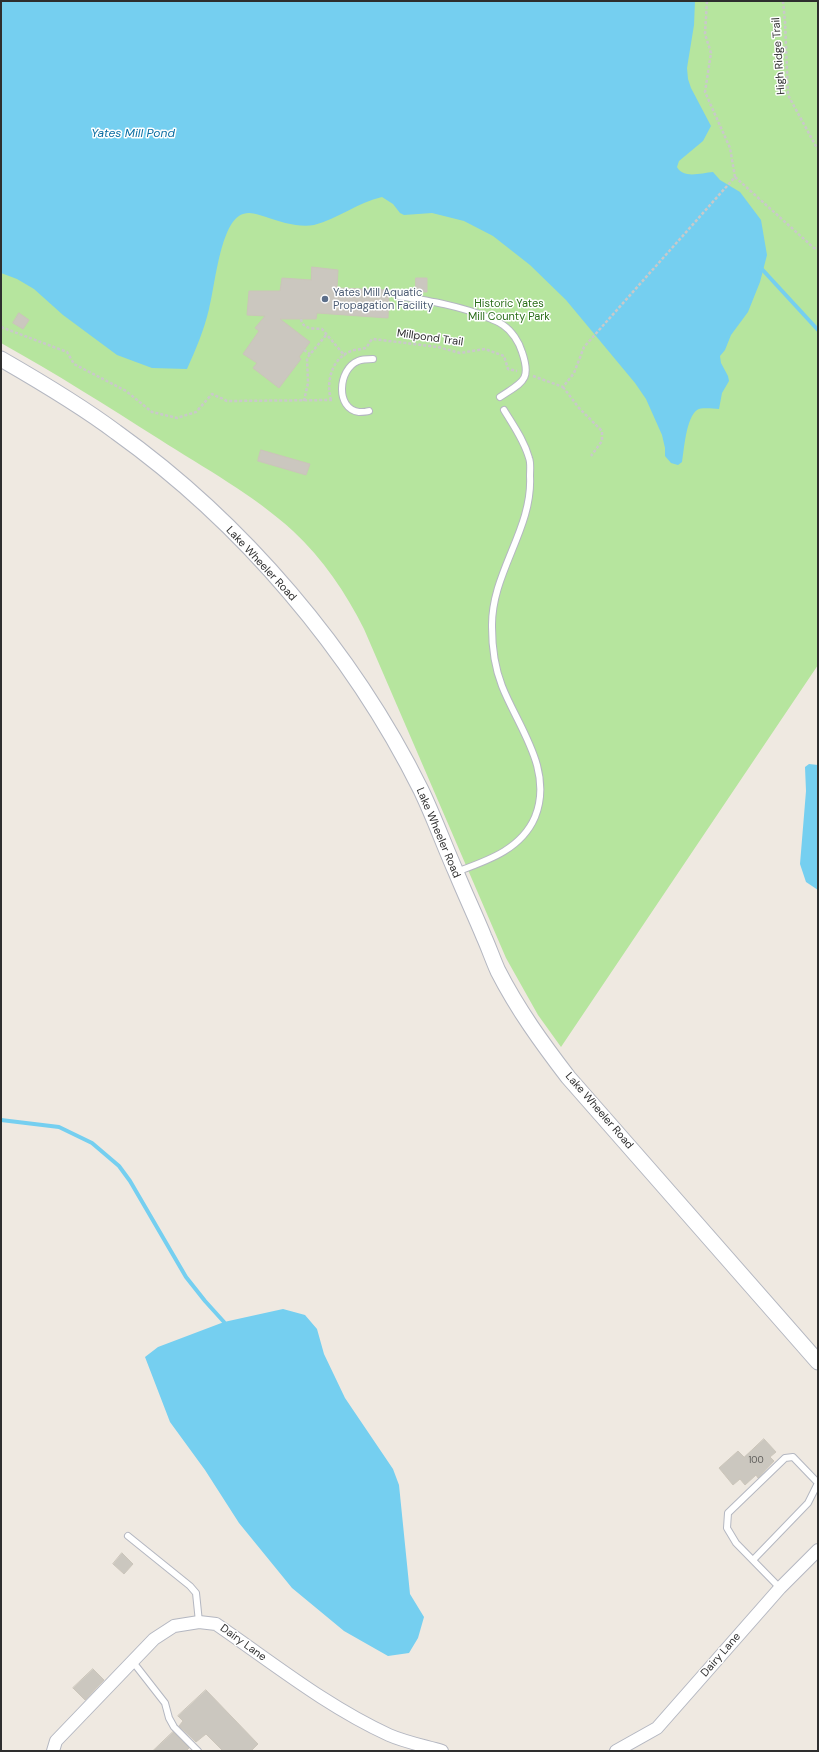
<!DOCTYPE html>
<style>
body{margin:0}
#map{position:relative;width:819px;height:1752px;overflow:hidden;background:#efe9e1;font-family:"DM Sans",sans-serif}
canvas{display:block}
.frame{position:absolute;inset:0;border:2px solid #2e2e2e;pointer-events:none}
</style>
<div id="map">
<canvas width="819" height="1752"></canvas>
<div class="frame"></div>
</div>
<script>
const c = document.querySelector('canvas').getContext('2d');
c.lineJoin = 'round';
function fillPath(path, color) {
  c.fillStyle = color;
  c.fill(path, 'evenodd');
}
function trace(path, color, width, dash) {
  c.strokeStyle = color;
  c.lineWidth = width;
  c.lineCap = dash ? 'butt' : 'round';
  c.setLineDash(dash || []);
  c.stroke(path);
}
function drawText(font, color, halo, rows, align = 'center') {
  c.font = font + ' "DM Sans",sans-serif';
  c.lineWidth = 3;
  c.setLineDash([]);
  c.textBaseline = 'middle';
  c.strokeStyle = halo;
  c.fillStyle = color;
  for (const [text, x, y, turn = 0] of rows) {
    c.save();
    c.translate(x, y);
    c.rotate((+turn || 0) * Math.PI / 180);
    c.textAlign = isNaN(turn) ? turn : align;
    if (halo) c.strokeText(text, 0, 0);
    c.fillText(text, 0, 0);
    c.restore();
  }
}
fillPath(new Path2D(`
 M1,1H818V665L561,1047L538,1015L506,958L364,629C346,593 323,559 293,531C254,495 204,468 159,439C107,406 55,373 1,343Z`), '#b6e59e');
fillPath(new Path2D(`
 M1,1H695L694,25L687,68L688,79L691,88L711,126L703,141L679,161L677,167C683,179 701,173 713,172L720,180L740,192L761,220L767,255L760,282L748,312L731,335L725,350L720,356L721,363L728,376L729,381L722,393L719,409C713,409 702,407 697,410C686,418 684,450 682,462L678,465L671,463L665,456V448L662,435L646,399L635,383L566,300L530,265L493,236L464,221L432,213L404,215L400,213L393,204L382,197C358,202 338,219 314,225C300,228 280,222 266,217C259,215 251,211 243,214C220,221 215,288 209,309C204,330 196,349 187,369L152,368L117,355L63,315L34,289L17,279L1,273Z
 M809,764L818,765V890L806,882L800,864L806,791L805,767Z
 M283,1309L305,1315L317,1329L324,1354L345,1398L393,1469L399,1485L410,1594L424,1617L418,1638L409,1653L388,1656L344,1631L292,1588L239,1523L205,1470L170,1422L145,1357L158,1347L224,1322Z`), '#75cff0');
trace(new Path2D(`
 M760,267L818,330
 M1,1120L59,1127L92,1143L119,1166L130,1181L186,1277L205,1301L224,1322`), '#75cff0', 4);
const building = new Path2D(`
 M312,267L338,270L337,288L389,290L388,318L317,313L316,319H280L310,342L299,357L301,359L279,388L253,368L257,363L243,354L259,331L255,328L265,316L247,315L249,291H280L282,278L311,280Z
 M416,278H427V292H416Z
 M19,313L29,320L23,329L13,323Z
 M261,450L310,464L306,475L258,461Z
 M764,1439L776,1452L770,1457L774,1461L758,1478L756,1475L745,1485L740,1479L733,1485L719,1468L738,1451L744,1457Z
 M122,1553L133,1564L124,1574L113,1564Z
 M93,1669L104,1680L85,1700L73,1688Z
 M206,1690L258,1744L251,1751H223L206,1734L196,1742L179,1726L183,1721L178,1716Z
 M173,1732L189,1748L186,1751H153Z`);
fillPath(building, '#cbc7bf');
trace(building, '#cbc5ba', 1);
const service = new Path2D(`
 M399,296C430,301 461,306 489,318C493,320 499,322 503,325C512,331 519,342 522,352C532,381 522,382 500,397
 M369,411C366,412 362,412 359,412C335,409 338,369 358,361C362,359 369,359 373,359
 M456,872C486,861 521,850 535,817C554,770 518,727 502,686C495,668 492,646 492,627C491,573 533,529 530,476C530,470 531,463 529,458C524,440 513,425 504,410
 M128,1536L190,1586L196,1593L199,1622
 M753,1560L808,1503L818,1483L793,1457L785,1458L728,1513L727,1528L736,1543L780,1588
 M133,1662L165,1703L169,1718L174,1727L198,1751`);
const minor = new Path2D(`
 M53,1751L56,1741L154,1639L174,1626L199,1622L216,1624C273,1663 326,1706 389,1735C405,1742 425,1746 442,1751
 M616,1751L657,1728L780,1588L818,1550`);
const tertiary = new Path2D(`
 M1,359C41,382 80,405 116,432C242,522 352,651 421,790C434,817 444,845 456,872C465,894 475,915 484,937C489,948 493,960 498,971C518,1010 542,1043 568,1077L818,1362`);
trace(service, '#b4b7c1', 8);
trace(minor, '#b4b7c1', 14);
trace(tertiary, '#b4b7c1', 17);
trace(new Path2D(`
 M783,1L785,21L788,95L818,150
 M735,177L814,248L818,249
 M301,319C303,330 313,328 322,329L345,356
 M1,327L67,352L74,364L126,391L152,412L177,418L196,412L212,394L227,401L332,400
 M304,350L310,354
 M533,376L563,387L574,373L584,347L735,177L730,148L705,92L711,53L705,34L707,1
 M563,387L579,408L602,431V441L591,456
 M331,400C326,383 331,360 349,352C354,349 360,350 365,348C369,346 369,341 373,339L438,347L460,353L485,349L504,356L508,369L517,371
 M304,401L308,383L307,358L327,334`), '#c9c9c9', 2.5, [3, 2]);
trace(service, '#fff', 6);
trace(minor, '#fff', 12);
trace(tertiary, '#fff', 15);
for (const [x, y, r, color] of [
 [325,299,4,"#5c6f8a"]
]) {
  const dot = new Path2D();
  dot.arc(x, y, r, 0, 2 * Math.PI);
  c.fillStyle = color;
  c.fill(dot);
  trace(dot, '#fff', 1.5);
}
drawText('9px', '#555452', null, [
 ["100",756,1461]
]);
drawText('11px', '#2e2e2e', '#fff', [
 ["High Ridge Trail",779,56,-94],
 ["Millpond Trail",430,338,8],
 ["Lake Wheeler Road",261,564,47],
 ["Lake Wheeler Road",438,833,67],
 ["Lake Wheeler Road",599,1111,49],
 ["Dairy Lane",243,1643,36],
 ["Dairy Lane",721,1655,-49]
]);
drawText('11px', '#4e5e75', '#fff', [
 ["Yates Mill Aquatic",333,293],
 ["Propagation Facility",333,306]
], 'left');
drawText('11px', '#2c6e1b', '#fff', [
 ["Historic Yates",509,304],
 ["Mill County Park",509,317]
]);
drawText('italic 12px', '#0d6fa3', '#fff', [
 ["Yates Mill Pond",133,134]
]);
</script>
